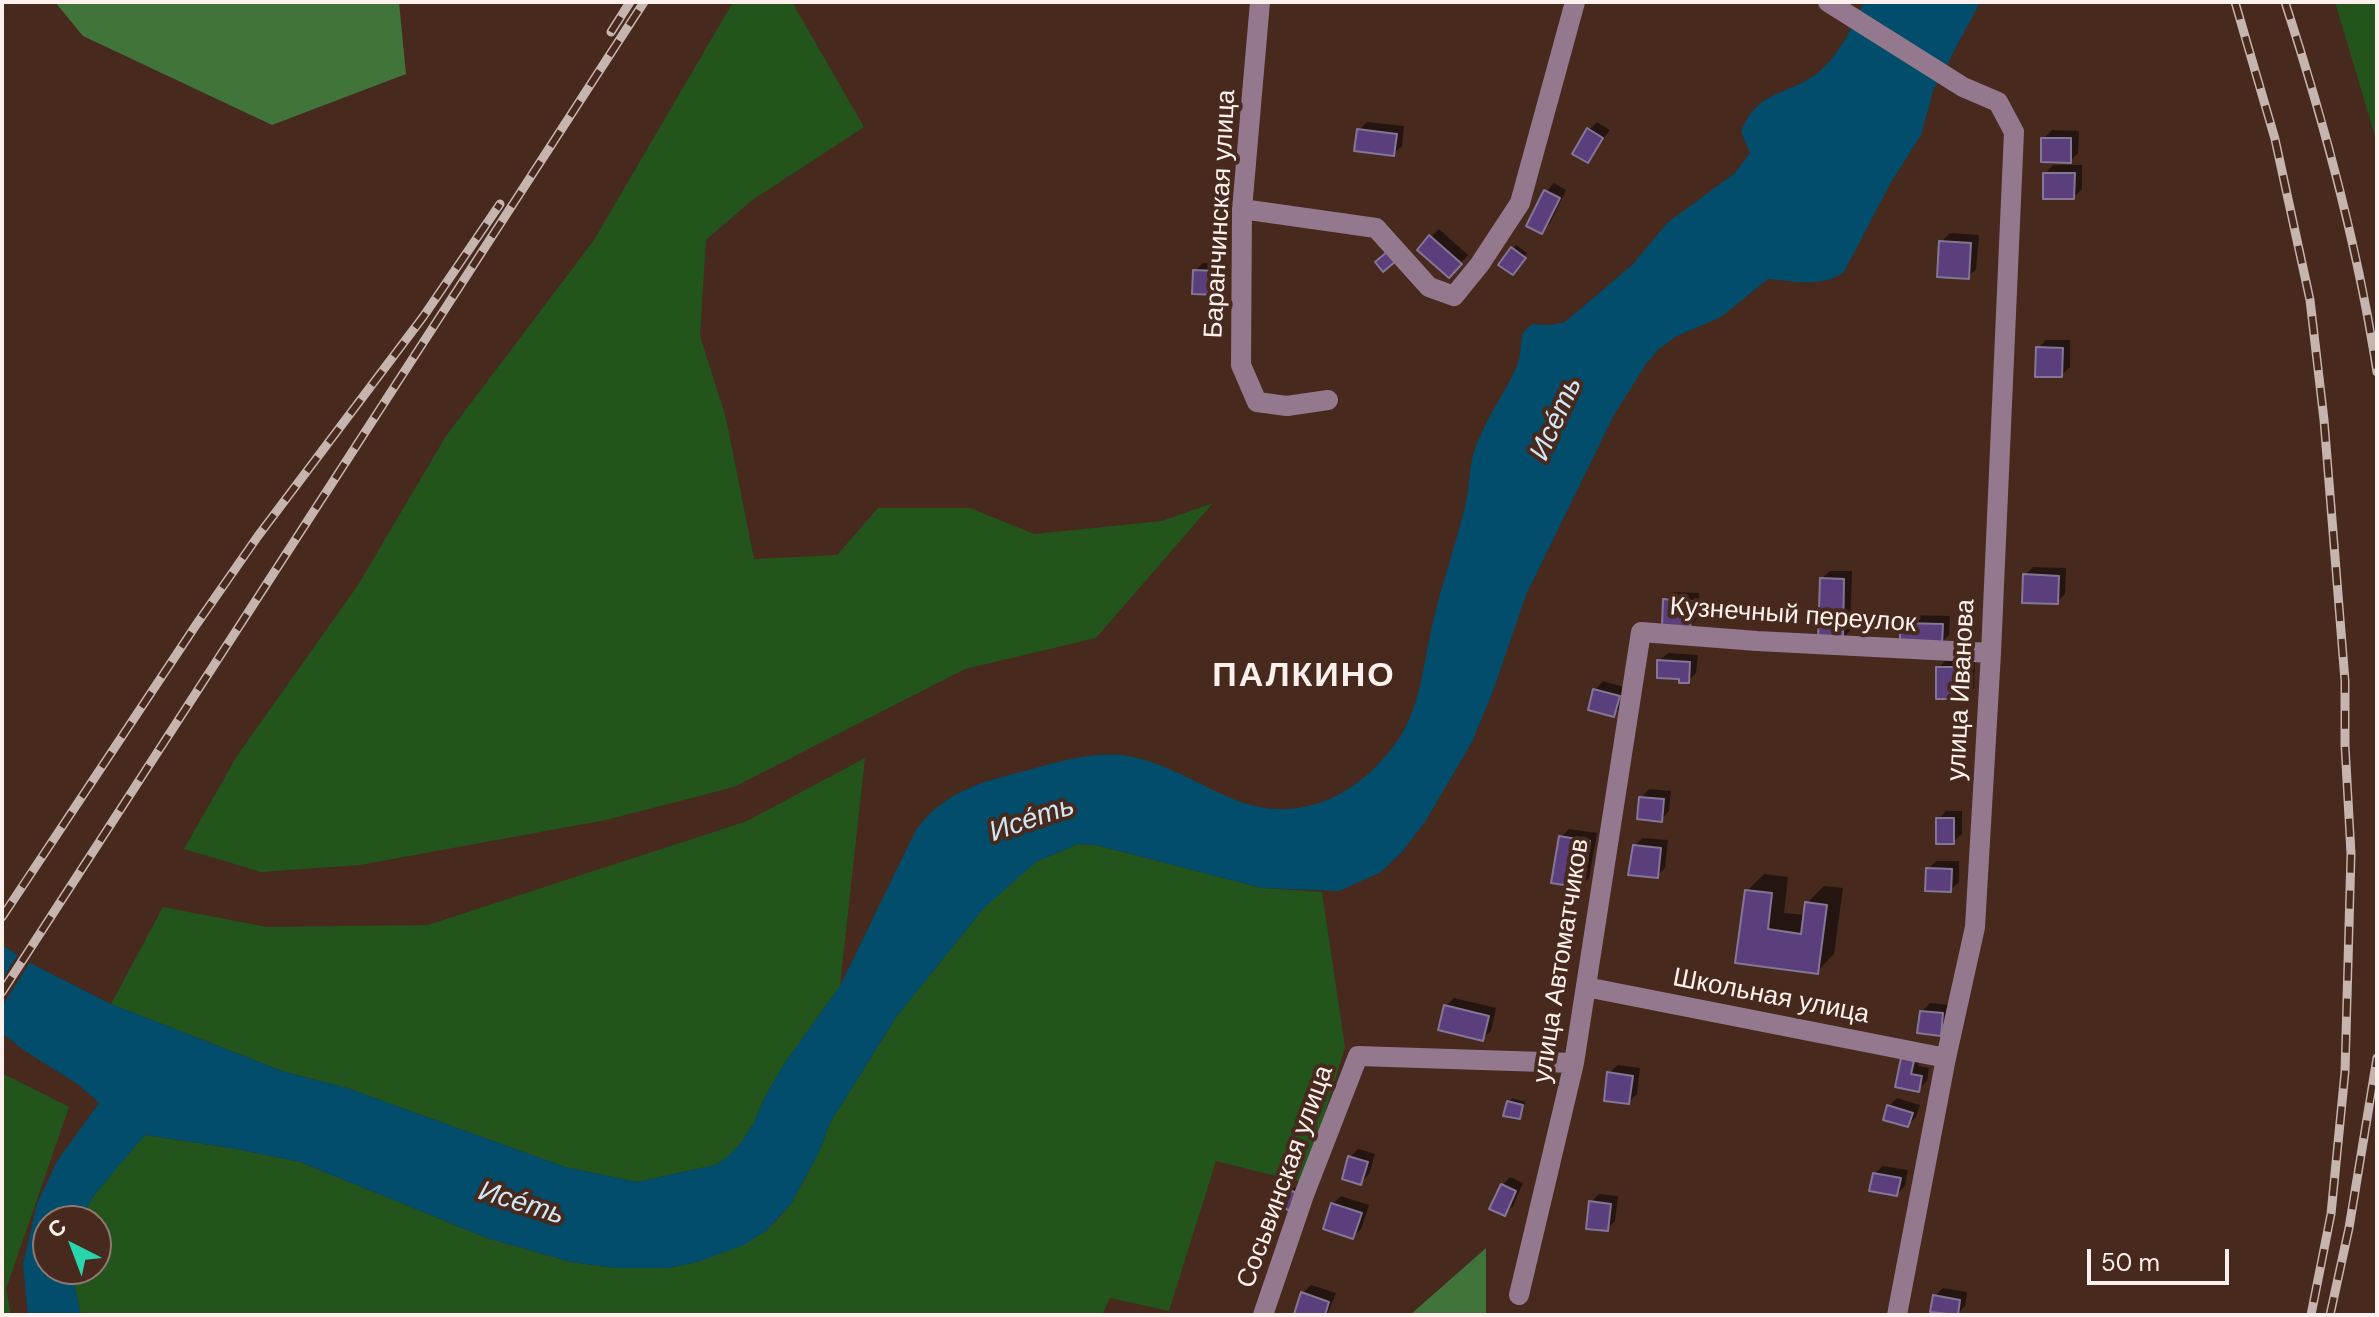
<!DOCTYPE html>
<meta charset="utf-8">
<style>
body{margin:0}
#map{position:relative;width:2379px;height:1317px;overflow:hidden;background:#47291e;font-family:"DM Sans",sans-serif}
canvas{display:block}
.frame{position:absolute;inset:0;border:4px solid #fef1ed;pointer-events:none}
.north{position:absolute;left:32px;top:1205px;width:80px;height:80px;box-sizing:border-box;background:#47291e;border:2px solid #907971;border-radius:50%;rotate:318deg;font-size:22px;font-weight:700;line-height:32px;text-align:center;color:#fef1ed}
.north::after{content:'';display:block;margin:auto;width:28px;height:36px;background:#28d5ad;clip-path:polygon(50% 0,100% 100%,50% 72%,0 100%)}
.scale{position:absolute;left:2087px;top:1249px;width:142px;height:36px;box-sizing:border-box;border:4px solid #fef1ed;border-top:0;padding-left:10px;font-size:24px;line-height:28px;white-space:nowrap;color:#fef1ed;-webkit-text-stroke:6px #47291e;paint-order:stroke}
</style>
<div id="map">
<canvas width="2379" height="1317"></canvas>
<div class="frame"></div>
<div class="north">С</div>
<div class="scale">50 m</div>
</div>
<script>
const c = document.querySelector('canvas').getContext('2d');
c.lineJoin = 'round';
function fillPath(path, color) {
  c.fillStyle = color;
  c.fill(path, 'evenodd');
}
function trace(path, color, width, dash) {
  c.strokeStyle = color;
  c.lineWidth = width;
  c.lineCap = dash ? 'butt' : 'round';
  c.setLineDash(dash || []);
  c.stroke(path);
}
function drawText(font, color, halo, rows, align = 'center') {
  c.font = font + ' "DM Sans",sans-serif';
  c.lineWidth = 8;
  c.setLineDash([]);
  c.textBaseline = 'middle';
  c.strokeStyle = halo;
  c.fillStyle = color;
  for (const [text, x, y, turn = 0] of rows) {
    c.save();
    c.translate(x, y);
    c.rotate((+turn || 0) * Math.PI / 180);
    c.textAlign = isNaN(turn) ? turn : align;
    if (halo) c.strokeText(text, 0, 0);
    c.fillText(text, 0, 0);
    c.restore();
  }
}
fillPath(new Path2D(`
 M733,2H792L864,127L751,201L706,240L700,336L726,418L754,559L837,555L878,508H970L1034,534L1162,521L1213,503L1096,638L965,669L734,787L606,820L360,865L261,872L184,849L237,756L358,585L446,436L594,240Z
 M2335,2H2377V143Z
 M865,758L840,986L784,1064L764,1099L754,1123L740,1144L726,1159L715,1165L637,1182L565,1167L347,1088L285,1072L111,1004L163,907L267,927L428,925L747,821Z
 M1078,844L1096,845L1262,888L1322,892L1345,1047L1304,1183L1216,1161L1169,1311L1110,1298L1102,1315H81L71,1269H96V1221H79L95,1194L144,1135L231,1148L300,1162L487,1238L571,1262L616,1268H669L697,1262L766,1231L777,1220L791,1204L819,1152L830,1123L897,1016L984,908L1014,880L1036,862Z
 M2,1073L69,1107L6,1289L11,1315H2Z`), '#22541c');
fillPath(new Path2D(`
 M55,2H399L406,74L272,125L83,36Z
 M1486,1248V1315H1410Z`), '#41743b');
fillPath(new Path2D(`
 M1864,2H1980L1933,91L1921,135L1890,184L1844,272C1822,288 1794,281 1768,279L1721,317L1675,337L1658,350L1646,364L1614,415L1526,595L1493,691L1472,742L1425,822L1401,853L1381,872L1339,891L1262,888L1096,845L1078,844L1036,862L984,908L897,1016L830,1123L819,1152L791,1204L766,1231L742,1246L697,1262L669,1268H616L571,1262L487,1238L300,1162L231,1148L145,1135L95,1194L79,1221H48V1269H71L81,1315H28L23,1264L37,1204L57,1161L99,1103L79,1085L25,1051L2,1033V945L32,964L111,1004L285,1072L347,1088L565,1167L637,1182L715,1165L726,1158L740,1144L754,1123L764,1099L784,1064L840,986L916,830C941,796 973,784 1013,774C1046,766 1085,752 1120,755C1161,759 1196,784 1233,799C1296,826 1357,797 1395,744C1419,712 1422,673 1430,635C1439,592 1454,550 1465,507C1469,491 1469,474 1472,459C1481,425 1503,397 1517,366C1522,354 1519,341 1524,331L1533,324L1552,325L1565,322L1633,264L1667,223L1735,173L1750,153L1741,132C1758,87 1791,97 1821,70C1842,51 1852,26 1864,2Z`), '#014d6b');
fillPath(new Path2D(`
 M20,952L32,959L2,1006V979Z`), '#47291e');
fillPath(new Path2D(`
 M1367,122L1404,126L1402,146L1393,154L1359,130Z
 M1597,122L1610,130L1587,161L1589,130Z
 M2052,130L2079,131L2078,153L2070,161L2043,139Z
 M2053,165H2082V189L2074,197L2045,174Z
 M1554,183L1566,190L1550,223L1542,231L1546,192Z
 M1439,229L1468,255L1457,267L1431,237Z
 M1950,233L1979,235L1976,269L1968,277L1941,242Z
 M1516,245L1527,253L1516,269L1512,249Z
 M1203,263H1226V284L1218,293L1195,271Z
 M2046,340H2070V367L2061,375L2038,348Z
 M2033,567L2066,568L2065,594L2057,602L2025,575Z
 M1830,571H1852L1850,631L1842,639L1821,579Z
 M1673,592L1699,593L1698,618L1689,627L1665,600Z
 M1911,615L1950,616L1949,635L1941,643L1902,623Z
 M1668,653L1698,655L1696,673L1688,681L1681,677L1659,661Z
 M1946,660H1975L1974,688L1966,697L1938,668Z
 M1603,681L1627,688L1621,707L1613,715L1595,690Z
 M1649,789L1671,791L1669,811L1661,820L1641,798Z
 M1946,811H1962V834L1953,842L1938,819Z
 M1569,829L1597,833L1589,878L1581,886L1561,837Z
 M1643,838L1668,840L1665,868L1657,876L1634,846Z
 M1936,861H1959V882L1950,890L1928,869Z
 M1764,874L1788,877L1784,913L1805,915L1807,903L1824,886L1843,888L1834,954L1817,971L1737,961L1747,891Z
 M1454,998L1496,1008L1491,1031L1482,1039L1446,1006Z
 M1930,1003L1950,1005L1948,1026L1940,1034L1921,1012Z
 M1921,1053L1918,1066L1929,1068L1927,1081L1919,1089L1903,1059Z
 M1618,1065L1640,1068L1637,1094L1629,1102L1609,1073Z
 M1512,1098L1525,1102L1519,1117L1509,1102Z
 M1897,1098L1920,1105L1916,1117L1908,1125L1889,1106Z
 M1358,1149L1375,1154L1369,1174L1361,1183L1350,1157Z
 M1883,1166L1908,1170L1905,1186L1897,1194L1874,1174Z
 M1510,1177L1523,1183L1513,1206L1504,1214L1502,1186Z
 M1288,1185L1303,1191L1296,1206L1285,1188Z
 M1599,1194L1618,1196L1615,1221L1607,1229L1591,1202Z
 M1341,1196L1369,1205L1361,1229L1353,1237L1333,1204Z
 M1311,1285L1336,1293L1327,1315L1297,1312L1303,1293Z
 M1943,1288L1967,1292L1965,1306L1957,1315L1935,1296Z`), '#0007');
const building = new Path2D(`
 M1587,128L1603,138L1588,163L1572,154Z
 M1357,129L1397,134L1394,156L1354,151Z
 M2041,138H2071V163L2041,162Z
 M2043,173H2075L2074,199H2043Z
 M1544,190L1560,198L1542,234L1526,226Z
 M1429,235L1462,264L1449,278L1417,250Z
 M1939,241L1971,243L1969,279L1937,277Z
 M1511,247L1526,258L1513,275L1498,265Z
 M1388,251L1396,261L1383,272L1375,262Z
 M1193,270L1219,271V295L1192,294Z
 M2036,347L2063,348L2062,377H2035Z
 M2023,574L2059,576L2058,604L2022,603Z
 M1820,578L1844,579L1843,641L1818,640Z
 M1663,599L1692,601L1690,629L1662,627Z
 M1900,623L1943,624L1942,645L1900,644Z
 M1657,660L1690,662L1689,683H1679V679L1657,678Z
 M1936,667H1967V699H1936Z
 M1593,689L1620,696L1614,717L1588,710Z
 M1639,797L1664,799L1662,822L1637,819Z
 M1936,818H1954V844H1936Z
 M1559,836L1590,841L1582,888L1551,883Z
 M1633,845L1661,848L1658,878L1628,875Z
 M1926,868L1952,869L1951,892L1925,891Z
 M1745,890L1772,893L1768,929L1801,934L1805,902L1827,905L1818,974L1735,963Z
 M1444,1005L1489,1016L1483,1041L1438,1030Z
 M1920,1011L1943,1013L1941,1036L1917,1033Z
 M1901,1058L1914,1061L1911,1074L1922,1076L1919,1092L1895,1087Z
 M1607,1072L1633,1076L1629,1104L1604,1101Z
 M1507,1101L1523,1105L1520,1119L1503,1116Z
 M1887,1105L1913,1113L1908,1127L1883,1120Z
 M1348,1156L1368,1162L1361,1185L1342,1179Z
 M1873,1173L1901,1178L1897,1196L1869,1191Z
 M1501,1184L1516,1191L1505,1216L1489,1209Z
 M1283,1187L1301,1195L1293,1212L1276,1205Z
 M1589,1201L1611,1204L1608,1231L1586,1229Z
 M1331,1203L1362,1213L1353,1239L1323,1229Z
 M1301,1292L1329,1302L1325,1315L1294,1314Z
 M1933,1295L1960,1300L1958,1315L1930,1312Z`);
fillPath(building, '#5b3e7c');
trace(building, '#837696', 2);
trace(new Path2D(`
 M1260,2L1242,209L1241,365L1257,402L1287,406L1328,400
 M1828,2L1963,87L1998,102L2014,132L1991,653L1975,927L1946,1058L1897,1315
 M1242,209L1376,228L1429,287L1454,296L1480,264L1520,203L1575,2
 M1586,987L1946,1058
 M1519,1295L1574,1063L1641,632L1757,641L1991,653
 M1263,1315L1304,1195L1358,1056L1574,1063`), '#94788d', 20);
const rail = new Path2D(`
 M2235,2L2275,139L2310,300L2324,420L2345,681V745L2351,854L2345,1072L2331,1214L2311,1315
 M2285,2C2324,122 2358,247 2377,372
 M611,32L630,2
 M2,917L196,625L258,536L423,317L500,204
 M2,992L644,2
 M2330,1315L2349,1228L2377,1058`);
trace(rail, '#c6b4ae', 9);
trace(rail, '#47291e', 6, [18]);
drawText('26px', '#fef1ed', '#47291e', [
 ["Баранчинская улица",1221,214,-87],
 ["Кузнечный переулок",1793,616,4],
 ["улица Иванова",1962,690,-87],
 ["улица Автоматчиков",1562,961,-81],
 ["Школьная улица",1771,997,11],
 ["Сосьвинская улица",1286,1177,-70]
]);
drawText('italic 28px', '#d3e7f3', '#47291e', [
 ["Исе́ть",1557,419,-66],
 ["Исе́ть",1032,820,-19],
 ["Исе́ть",521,1204,17]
]);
c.letterSpacing = '2px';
drawText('bold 34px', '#fef1ed', '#47291e', [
 ["ПАЛКИНО",1304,677]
]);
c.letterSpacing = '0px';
</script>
